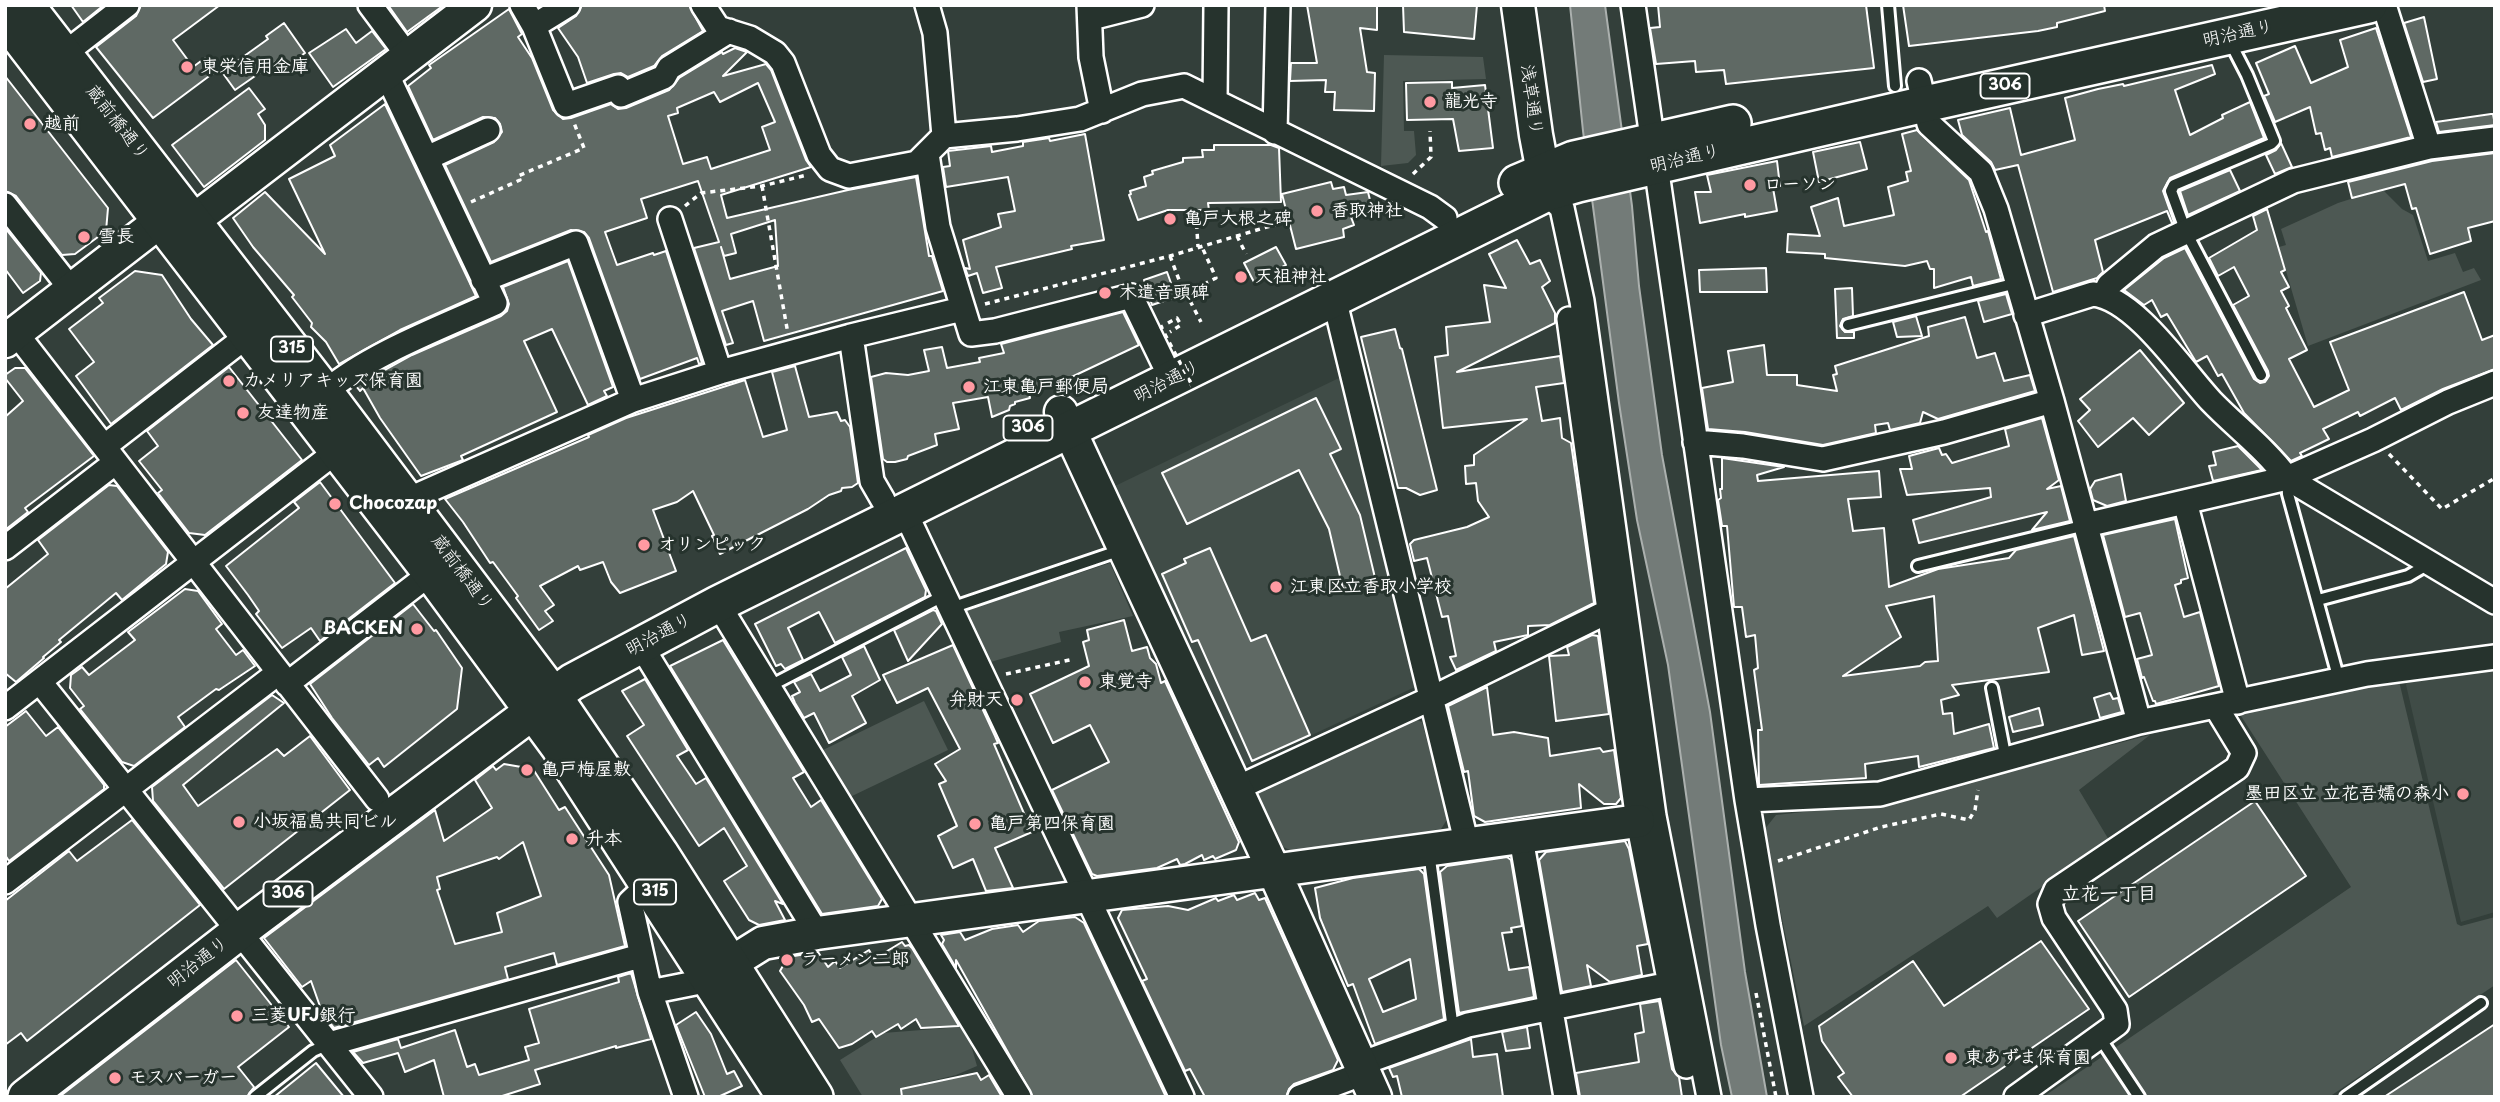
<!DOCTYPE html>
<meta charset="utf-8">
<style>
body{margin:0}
#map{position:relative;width:2500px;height:1102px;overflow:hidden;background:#333f3a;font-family:"Playpen Sans",sans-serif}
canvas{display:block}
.frame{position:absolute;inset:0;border:7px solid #fff;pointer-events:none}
</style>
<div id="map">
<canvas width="2500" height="1102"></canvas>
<div class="frame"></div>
</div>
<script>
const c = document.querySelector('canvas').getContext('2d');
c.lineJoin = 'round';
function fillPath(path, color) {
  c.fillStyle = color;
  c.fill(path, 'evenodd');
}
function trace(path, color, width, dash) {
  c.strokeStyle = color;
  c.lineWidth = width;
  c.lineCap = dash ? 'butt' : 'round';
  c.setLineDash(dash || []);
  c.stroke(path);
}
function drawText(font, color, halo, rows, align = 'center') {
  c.font = font + ' "Playpen Sans","Klee One",sans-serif';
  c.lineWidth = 6;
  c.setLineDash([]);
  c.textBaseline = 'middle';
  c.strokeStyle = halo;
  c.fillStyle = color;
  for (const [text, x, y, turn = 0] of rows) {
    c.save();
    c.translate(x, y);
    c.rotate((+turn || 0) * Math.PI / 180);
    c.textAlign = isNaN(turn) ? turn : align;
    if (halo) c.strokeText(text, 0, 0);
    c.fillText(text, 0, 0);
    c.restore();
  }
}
fillPath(new Path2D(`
 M1339,378L1415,687L1245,766L1115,486Z
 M2495,666V912L2461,922L2404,676Z`), '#404c47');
fillPath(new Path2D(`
 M1384,55L1483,57L1486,79L1403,81L1404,131H1414L1416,155L1408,163L1381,166Z
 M2382,189L2402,209L2413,215L2428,261L2455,253L2463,272L2474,268L2481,280L2308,346L2279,247L2286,245L2281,229L2338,203Z
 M1110,563L1133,616L1059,632L1061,642L987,663L964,618L967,610Z
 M2399,681L2457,924L2461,926L2495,917V985L2329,1097H2043L2351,887L2241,716L2248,710Z
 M924,701L948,750L850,797L823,750Z
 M1412,718L1422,722L1448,818L1441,829L1292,851L1277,844L1255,793L1258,788Z
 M2150,735L2079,790L2109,840L1997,918L1988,906L1804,1026L1764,830L1776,815L1894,802Z
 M960,1027L971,1045L977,1066L956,1075L915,1085L917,1095L863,1097L840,1060L883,1033Z`), '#4d5853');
const water = new Path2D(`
 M1570,5H1605L1632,206L1639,286L1662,455L1710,712L1745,972L1767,1097H1732L1721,1045L1668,665L1637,520L1619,403L1583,131Z`);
fillPath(water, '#737b78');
trace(water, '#abb0ae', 2);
const building = new Path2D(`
 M71,5H104L83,22Z
 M141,5H220L173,40L193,67L205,58L216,71L153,118L96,47L136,16Z
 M388,5H444L407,32Z
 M582,5H689L703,31L662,56L654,66L628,77L621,73L614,74L587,83L578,57L558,28L576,16Z
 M1307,5H1377V30L1360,28L1367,72L1375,73L1374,111L1334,110L1335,92H1325L1326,80L1290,81L1291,63H1317Z
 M1403,5H1477L1474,39L1404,32Z
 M1658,5H1866L1874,68L1726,84L1724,70L1696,72L1695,61L1656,64L1650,28L1660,27Z
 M1903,5H2104L2105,11L2057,23V27L2038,31L1909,46Z
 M509,9L522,34L518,37L532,58L553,110L563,119L571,118L611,104L618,109L626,108L669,90L679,78L722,52L723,54L735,48L747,52L723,76L766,64L771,70L806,160L811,167L721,195L727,218L848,190L916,177L929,256H932L943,291L764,341L753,301L722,311L733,343L726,345L694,248L719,242L698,181L641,199L647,218L605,232L617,265L653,253L654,255L666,251L702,363L699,364L697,358L640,379L589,238L584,232L571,230L491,262L445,165L494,142L502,132L500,124L495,118L483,117L433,140L408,86L431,68L429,65ZM758,83L775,122L762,127L770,150L711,169L707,157L683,164L668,116L678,113L677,108L714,92L720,102ZM775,220L778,266L730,279L721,247L724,256L736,253L731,234Z
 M2424,17L2437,79L2423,82L2404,23Z
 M284,23L305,53L286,66L281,58L235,90L222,72L268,39L266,36Z
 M2376,28L2411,137L2332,157L2330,148L2325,150L2321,133L2316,134L2310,107L2275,122L2264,96L2269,94L2256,63L2295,46L2311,83L2348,67L2340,40Z
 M346,29L356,43L372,31L386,49L333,87L309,53Z
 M2212,65L2215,74L2175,90L2190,135L2223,118L2222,115L2250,102L2264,138L2170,178L2163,191L2174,222L2172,223L2167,211L2095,240L2103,272L2097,278L2053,292L2018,165L1995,170L1991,162L1962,135L1958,120L2010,108L2021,155L2075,140L2065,98L2098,89L2123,84L2124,86Z
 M5,76L108,208L106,231L75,254L62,255L16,196L5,191Z
 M1452,82V88L1485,85L1493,148L1459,151L1453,119L1407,120L1406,83Z
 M249,88L265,109L258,114L265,125V140L204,187L172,145Z
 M385,104L476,296L400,330L339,364L326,342L311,327L312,323L292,297L294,295L253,247L233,218L265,192L325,254L289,179L335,156L330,145Z
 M2491,114H2493L2495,125L2439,132L2436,122Z
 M1917,130L1969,180L1986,232L1988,231L2001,279L1973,286L1971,277L1934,288V269H1930L1927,261L1905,266L1825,258V254L1787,252L1788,234L1820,236L1811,207L1838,198L1844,226L1894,215L1888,187L1908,181L1906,172L1911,171L1902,134Z
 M1085,134L1104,240L1071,246L1072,249L996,267L1002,288L983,293L977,273L968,276L965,268L970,269L963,240L1001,227L998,214L1015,211L1008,177L946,187L943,167L950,166L948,151L991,146L992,152L1023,146V142L1049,138L1050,141Z
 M1860,142L1867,169L1819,182L1813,152Z
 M2281,143L2292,167L2275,174L2266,155L2276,150Z
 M1214,145H1271L1279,148L1281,202L1208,203L1209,210H1168L1138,220L1129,195L1131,194L1130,191L1146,186L1144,177L1153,174L1152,171L1183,162V158L1203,157L1202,150H1214Z
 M2495,153V221L2468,228L2471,241L2430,254L2416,208L2412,209L2405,184L2352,198L2348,182L2432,161Z
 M1777,161L1780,186L1773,188L1777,211L1745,217V214L1700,223L1695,192H1711L1707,175Z
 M2230,170L2240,191L2188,215L2180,191Z
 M1331,182L1333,189L1344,187L1346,195L1368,192L1373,212L1351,217L1354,225L1343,229L1344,237L1296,249L1282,194Z
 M2267,209L2285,270L2281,272L2289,287L2281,291L2289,306L2286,308L2307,350L2289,359L2314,407L2349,390L2330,342L2464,292L2482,340L2495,335V369L2443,389L2401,410L2395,398L2360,416L2358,412L2323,429L2329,439L2300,453L2302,456L2291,461L2244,413L2222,374L2218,376L2207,356L2196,362L2167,314L2161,317L2152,300L2144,305L2124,290L2164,258L2185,248L2254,379L2260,383L2265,382L2269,376L2268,371L2233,305L2249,296L2234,267L2218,276L2209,258L2257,230L2253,216Z
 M5,228L41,273L40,281L23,293L5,269Z
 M1517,240L1530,264L1540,260L1550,281L1542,287L1555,313V323L1457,372L1560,356L1564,383L1536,387L1542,421L1560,418L1562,438L1571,443L1594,603L1550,625L1528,626V635L1494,642L1496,651L1456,670L1450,657L1456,656L1448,616L1442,617L1427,558L1414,561L1410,544L1414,540L1467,527L1489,517L1478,501L1476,483L1466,484L1465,466L1474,465V455L1527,419L1443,428L1435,357L1448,355L1446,327L1490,322L1484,285L1506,288L1489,254Z
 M1276,247L1286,265L1254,282L1244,263Z
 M568,261L613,387L604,391L607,396L588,405L552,329L524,341L557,412L461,456L463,460L421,476L380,418L363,388L360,391L356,386L412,355L501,316L507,311L509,304L503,287Z
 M1766,268L1767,292H1700L1699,270Z
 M135,271L162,275L191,319L213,345L111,424L76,376L94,362L69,329L103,303L99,298Z
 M1167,272L1176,297L1152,305L1144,280Z
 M1852,288L1853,316L1843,319L1840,326L1845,332H1854V338H1837L1835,289Z
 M2006,294L2012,314L1984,322L1978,301Z
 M1123,312L1139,345L1061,382L1029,393L1030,398L1015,402V404L1010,406L1009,410L992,417L988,397L953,403L959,429L935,434L937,445L908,456L907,459L895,462H887L883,459L871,377L886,373L908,375L929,371L924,350L942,347L947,368L980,362L979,358L1004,353L1001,344Z
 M1916,316L1922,336L1897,337L1893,322Z
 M1965,317L1977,358L1995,353L2004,381L2030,375L2035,391L1938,419L1923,412L1920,423L1890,430L1888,423L1875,425L1876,433L1823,445L1745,432L1708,429L1702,388L1733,382L1728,351L1764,345L1767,375H1797V385L1837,391L1833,375L1837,374L1835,366L1929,336L1928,327Z
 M1395,329L1400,348L1402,349L1437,490L1420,495L1406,488H1398L1361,337Z
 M2140,350L2184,403L2149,435L2133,418L2098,447L2078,421L2090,410L2080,399Z
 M795,366L809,417L837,412L841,421L845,420L850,427L858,483L852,487L842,488L841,491L829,495L808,509L720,554L712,536L714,535L693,491L677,502L653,510L676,571L620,593L611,582L603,562L580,570L578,566L540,586L554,605L545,611L553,621L539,630L516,598L518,596L493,562L490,563L463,522L445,499L589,437L588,435L626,418L745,380L763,437L787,430L772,372Z
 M229,367L302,460L205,535L189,533L158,493L162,490L139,461L158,446L147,431Z
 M15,368H25L94,456L25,508L28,512L5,530V417L23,401L5,378V375Z
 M1316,398L1341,449L1330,454L1360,515L1376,582L1343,589L1329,529L1299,470L1187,524L1162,473Z
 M2042,418L2059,480L2047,489L2061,486L2070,521L2032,530L2047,512L1919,543L1913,520L1991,497L1990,488L1907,495L1900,469H1912L1909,456L1939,448L1942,455L1946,454L1952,463L2009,446L2005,429Z
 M2238,446L2262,470L2213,481L2209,466L2216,465L2213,452Z
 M1722,458L1784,467L1757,475L1758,481L1879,471L1881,497L1848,499L1853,531L1884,528L1889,587L1938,569L2009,558L2016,550L2074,536L2104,651L2082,655L2074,615L2038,628L2049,672L1952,685L1959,695L1941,700L1943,714L1952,713L1954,734L1989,724L1994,748L1919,767L1918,756L1865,764L1866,778L1759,785L1758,730H1762L1754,670L1758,668L1755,635L1746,637L1742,607H1734L1727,526H1722L1718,500L1721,498L1720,489H1722ZM1934,596L1938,661L1925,662L1920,666L1843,676L1901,637L1886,606Z
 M2121,474L2126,501L2107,506L2093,500L2090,489L2095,481Z
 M320,482L395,583L320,641L311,628L282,648L256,614L259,611L248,595L226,566L299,508L294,502Z
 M109,485L117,486L168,552L166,564L122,600L116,593L59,640L61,642L43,657L44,658L16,682L5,673V589L48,554L38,540Z
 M2175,519L2188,578L2181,580V583L2175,585L2184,617L2200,612L2219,686L2156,704L2155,701H2153L2144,677L2142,678L2137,659L2152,655L2140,613L2125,617L2103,535Z
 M906,548L926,590L925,597L835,643L819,612L788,628L803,660L785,669L781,664L776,666L755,624Z
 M1210,548L1251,641L1266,635L1310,735L1252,761L1198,640L1192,642L1162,574L1186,563L1184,559Z
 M185,589L198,591L222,624L216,629L236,655L243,650L255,666L219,690L216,689L178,717L185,727L134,766L122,762L80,709L84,706L70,688L71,675L82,667L89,675L135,640L128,632Z
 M413,604L434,631L436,630L462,668L457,709L384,767L378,758L369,765L332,718L310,684Z
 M933,610L936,611L942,624L908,661L894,630Z
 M1124,620L1132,651L1147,647L1150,658L1156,664L1161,683L1165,681L1239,842L1236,850L1215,859L1213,856L1204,860L1202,855L1185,864L1180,865L1177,859L1157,868L1097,876L1092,874L1052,790L1109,762L1090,725L1053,743L1030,694L1089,666L1083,642L1089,640L1087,630Z
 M1592,635L1598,636L1609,714L1556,721L1549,656L1569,655L1567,647Z
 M723,640L804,772L793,778L811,807L821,800L882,899L878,906L822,914L670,666Z
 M953,645L995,736L998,743L994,744L1032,832L995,848L1013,888L986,891L973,859L953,868L938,836L957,826L939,784L946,781L935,764L960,749L928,688L897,703L883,675Z
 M864,646L880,680L852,696L866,723L829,743L814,713L804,718L795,703L792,696L800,692L794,682L811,674L820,691L851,675L842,657Z
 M645,679L688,750L677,756L696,784L706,778L783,904L775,901L785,920L759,925L749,920L724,881L747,866L724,828L699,846L627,736L644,725L622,691Z
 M1487,687L1493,735L1514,732L1548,738L1550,756L1600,748L1603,752L1614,750L1621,798L1616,804H1604L1579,784L1581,808L1485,822L1474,816L1468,771L1464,772L1448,706Z
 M2110,693L2113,699L2118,698L2122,712L2100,718L2094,698Z
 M272,695L284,703L183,785L198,806L277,749L284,756L310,736L350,790L224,889L153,801L152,787Z
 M2039,708L2043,725L2013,732L2009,717Z
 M26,711L46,736L58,727L104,785V789L9,861L5,855V727Z
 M504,764L533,769L559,810L565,807L609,875L625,946L557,965L554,953L505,967L508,979L334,1028L322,1012L311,981L302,987L264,938L435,810L444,841L492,808L475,780L493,766L496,770ZM523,842L541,896L497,913L502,932L455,944L437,890L440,889L437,877L497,857L499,859Z
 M2255,801L2306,876L2129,997L2078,921Z
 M132,820L200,905L27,1041L21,1033L5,1045V901L69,851L77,861Z
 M1625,841L1629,849L1648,944L1637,946L1642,975L1610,982L1587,965L1591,986L1562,992L1539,860L1546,852Z
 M1507,857L1511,860L1522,926L1511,928L1512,932L1502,933L1509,970L1529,967L1534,997L1459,1013L1440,872L1447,866Z
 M1419,869L1424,874L1444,1019L1375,1044L1353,984L1348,986L1320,918L1315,888L1353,878ZM1410,959L1416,999L1383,1012L1369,979Z
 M1255,893L1259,900L1265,898L1338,1060L1333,1070L1294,1084L1289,1089L1286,1097H1205L1190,1069L1185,1071L1142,981L1147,979L1118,918L1122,910L1168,906L1188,910L1216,898L1218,901L1234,895L1237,900Z
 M1075,917L1084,923L1166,1097H1033L956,960V968L942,944L944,940L941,935L960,932L965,940L992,929L1018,925L1023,932L1039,921Z
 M2041,941L2089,1009L1960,1097H1853L1838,1077L1844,1073L1822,1041L1819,1026L1913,961L1944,1006Z
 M902,942L905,946L909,945L912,948L959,1026L921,1028L916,1019L901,1029L898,1024L876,1037L872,1031L852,1044L839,1048L819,1019L812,1022L804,1005L780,971L788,957L818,952L828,967L835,961L840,968L869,950L874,959Z
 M236,960L289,1027L238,1067L254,1087L247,1097H59Z
 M631,973L651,1039L616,1048V1046L535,1070L540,1084L499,1097H444L434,1060L405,1072L398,1053L363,1063L353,1052L398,1039L401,1048L455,1030L467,1067L475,1064L479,1075L529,1060L525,1047L539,1043L529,1009L619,982L618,977Z
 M1659,1001L1672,1069L1679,1077L1682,1097H1580L1576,1073L1639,1062L1635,1034L1644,1032L1640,1004Z
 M696,1012L711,1034L727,1074L734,1071L742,1086L718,1097H705L676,1025Z
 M2495,1024V1097H2384Z
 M1527,1027L1530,1048L1506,1051L1502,1032Z
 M1471,1039L1473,1057L1497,1054L1503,1097H1402L1397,1076L1393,1077L1389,1068Z
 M316,1063L344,1097H274Z
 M977,1073L981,1080L989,1075L1002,1097H902L901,1089Z`);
fillPath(building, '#5f6964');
trace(building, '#fff', 2);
const lane = new Path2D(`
 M1888,5L1895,86
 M2230,42L2247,75L2274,141L2271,144L2174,185L2171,191L2186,232L2261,375
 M1848,325L2017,283
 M2287,478L2288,494L2339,680
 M1918,566L2086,525
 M2318,600L2408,576L2420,569L2428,561
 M951,608L1121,550
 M768,687L943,596
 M1992,688L2006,760
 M1429,852L1453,1029
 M2100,1038L2139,1097
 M255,1097L313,1051L329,1044
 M2346,1097L2481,1003`);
const street = new Path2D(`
 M370,5L408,56
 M522,5L534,26L566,105L618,87L621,95L664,77L669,68L729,31
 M703,5L718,28L750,38L775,53L783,63L819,155L830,169L849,176L917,163L944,136L935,33L927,5
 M1089,5L1091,57L1102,111
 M1633,5L1747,800L1768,925L1801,1097
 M2384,5L2429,147
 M1091,18L1142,5
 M534,26L568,5
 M64,54L127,5
 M1919,81L1929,124L1981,172L1996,209L2052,401L2139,722
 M1215,101L1216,5
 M1275,132L1278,5
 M944,136L1017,129L1080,119L1142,94L1184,86L1430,207L1445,218
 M927,154L938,227L971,334L995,331L1131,296L1163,362
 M427,158L488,130
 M1547,193L1562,208L1582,301L1654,816L1709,1097
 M5,205L71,289
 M670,219L720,372
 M483,280L576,243L633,400
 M2104,295L2109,285L2156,246L2293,181L2429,147L2495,139
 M1334,298L1467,845
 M2026,315L2093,294C2135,298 2183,371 2211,401C2236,427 2266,449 2287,478L2495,602
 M1569,319L1638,821L1686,1066
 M16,333L377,799
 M851,336L872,481L883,500
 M325,392C370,354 440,328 495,303L386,73
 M1695,442L1743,446L1823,459L1944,432L2052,401
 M105,446L247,336
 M407,500L633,400L720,372L851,336L962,309
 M2185,502L2238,702
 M905,512L1182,1097
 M2086,525L2287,478L2373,440L2448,402L2495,383
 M5,548L116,462
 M718,604L1019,1097
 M640,644L817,933
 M40,682L371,1097
 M287,684L431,573
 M5,708L337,451
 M1235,789L1432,698L1609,611
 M1747,800L1880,794L2139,722L2367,674L2495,657
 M1521,838L1566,1097
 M5,882L278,673
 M649,884L630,902L650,992L686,1097
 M650,992L710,980
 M329,1044L640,956
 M1360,1064L1468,1025L1670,984
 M1300,1097L1364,1073
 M2016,1097L2117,1024L2115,1010L2054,918L2050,904L2056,890L2237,768L2244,753L2216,707`);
const secondary = new Path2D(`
 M1518,5L1536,135L1547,193
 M5,341L159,222L193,221L475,5
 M1061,412L1274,871L1375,1097
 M731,963L763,943L817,933L1638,821`);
const primary = new Path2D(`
 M26,5L325,392L553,695L660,853L815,1097
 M5,19L431,573L559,747L785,1097
 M1517,183L1574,159L1733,123
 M26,1097L253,921L572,682L718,604L1547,193L1578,184L1925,104L2369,5`);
trace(lane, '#fff', 16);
trace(street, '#fff', 28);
trace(secondary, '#fff', 37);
trace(primary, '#fff', 40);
trace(new Path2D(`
 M1413,174L1431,157L1430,131
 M762,186L788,334
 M471,202L520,180L518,176L584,148L574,123
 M685,206L701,193L762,186L807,175
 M1196,214L1198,247
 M1237,236L1246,254
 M1170,256L1184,293L1187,295L1201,322
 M1187,295L1191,291L1216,278L1202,247
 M985,304L1170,256L1287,221
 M1168,323L1177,318L1181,325L1170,332
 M2389,454L2442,509L2495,478
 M1006,674L1074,659
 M1778,861L1881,827L1941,814L1969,820L1975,810L1978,790
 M1756,993L1776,1097`), '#fff', 3.5, [5, 5]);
trace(lane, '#26332d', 10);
trace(street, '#26332d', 23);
trace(secondary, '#26332d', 32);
trace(primary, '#26332d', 35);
trace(new Path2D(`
 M1163,326L1161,327L1192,385L1190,386`), '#fff', 3.5, [5, 5]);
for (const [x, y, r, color] of [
 [187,67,7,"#ff9aa2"],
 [1430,102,7,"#ff9aa2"],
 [30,124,7,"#ff9aa2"],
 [1750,185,7,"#ff9aa2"],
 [1317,211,7,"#ff9aa2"],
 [1170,219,7,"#ff9aa2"],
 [84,237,7,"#ff9aa2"],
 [1241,277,7,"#ff9aa2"],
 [1105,293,7,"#ff9aa2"],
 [229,381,7,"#ff9aa2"],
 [969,387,7,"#ff9aa2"],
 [243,413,7,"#ff9aa2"],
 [335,504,7,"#ff9aa2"],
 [644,545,7,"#ff9aa2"],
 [1276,587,7,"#ff9aa2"],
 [417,629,7,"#ff9aa2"],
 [1085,682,7,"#ff9aa2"],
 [1017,700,7,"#ff9aa2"],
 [527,770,7,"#ff9aa2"],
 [2463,794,7,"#ff9aa2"],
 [239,822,7,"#ff9aa2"],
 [975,824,7,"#ff9aa2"],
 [572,839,7,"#ff9aa2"],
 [787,960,7,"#ff9aa2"],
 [237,1016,7,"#ff9aa2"],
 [1951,1058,7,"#ff9aa2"],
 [115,1078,7,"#ff9aa2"]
]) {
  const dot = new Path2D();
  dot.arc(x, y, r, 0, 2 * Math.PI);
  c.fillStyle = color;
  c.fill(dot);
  trace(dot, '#26332d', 2.5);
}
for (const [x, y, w] of [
 [2005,86,49],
 [292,349,42],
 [1028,428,49],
 [655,892,42],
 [288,894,49]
]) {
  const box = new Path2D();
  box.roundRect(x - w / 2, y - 12.5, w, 25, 5);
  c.fillStyle = '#26332d';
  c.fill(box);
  trace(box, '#fff', 2);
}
drawText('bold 16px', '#fff', null, [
 ["306",2005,86],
 ["315",292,349],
 ["306",1028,428],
 ["315",655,892],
 ["306",288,894]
]);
drawText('18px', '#fff', '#26332d', [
 ["明治通り",2238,34,-12],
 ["浅草通り",1531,100,82],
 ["蔵前橋通り",117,123,52],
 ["明治通り",1685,159,-13],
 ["明治通り",1167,382,-27],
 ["蔵前橋通り",462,573,53],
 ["明治通り",659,635,-28],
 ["明治通り",198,963,-38]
]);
drawText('bold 18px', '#fff', '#26332d', [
 ["東栄信用金庫",201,67],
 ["龍光寺",1444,102],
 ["越前",44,124],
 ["ローソン",1764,185],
 ["香取神社",1331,211],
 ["亀戸大根之碑",1184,219],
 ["雪長",98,237],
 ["天祖神社",1255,277],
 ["木遣音頭碑",1119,293],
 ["カメリアキッズ保育園",243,381],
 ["江東亀戸郵便局",983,387],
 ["友達物産",257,413],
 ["Chocozap",349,504],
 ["オリンピック",658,545],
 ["江東区立香取小学校",1290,587],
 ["BACKEN",403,629,"right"],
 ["東覚寺",1099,682],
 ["弁財天",1003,700,"right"],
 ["亀戸梅屋敷",541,770],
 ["墨田区立 立花吾嬬の森小",2449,794,"right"],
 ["小坂福島共同ビル",253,822],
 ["亀戸第四保育園",989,824],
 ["升本",586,839],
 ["ラーメン二郎",801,960],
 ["三菱UFJ銀行",251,1016],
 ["東あずま保育園",1965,1058],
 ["モスバーガー",129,1078]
], 'left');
drawText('bold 19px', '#fff', '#26332d', [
 ["立花一丁目",2109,895]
]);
</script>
